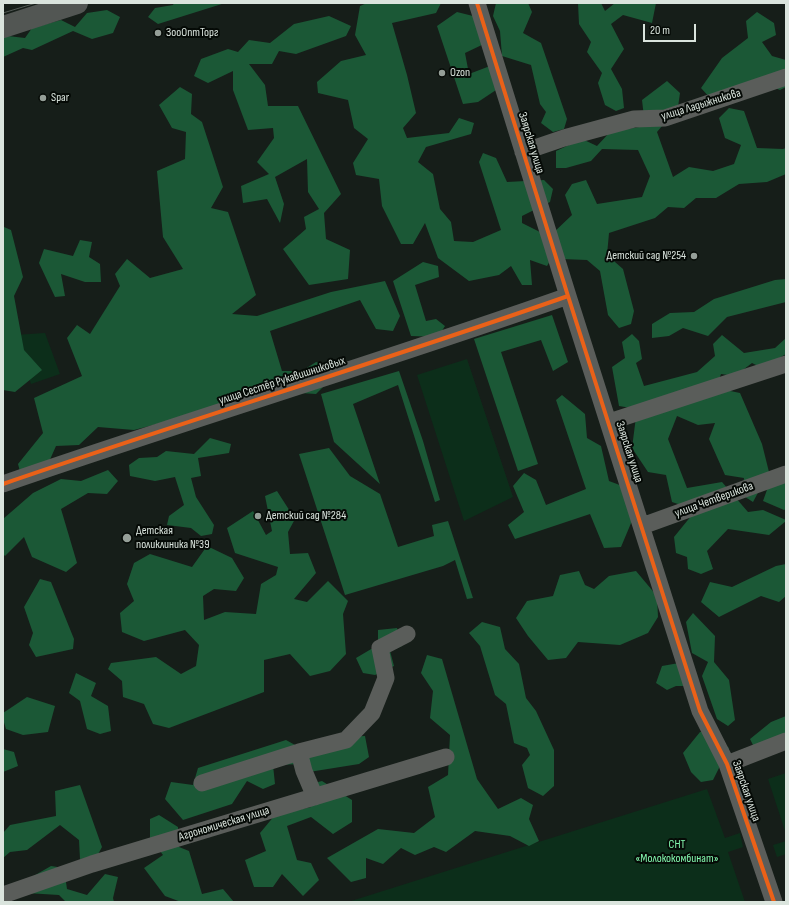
<!DOCTYPE html>
<meta charset="utf-8">
<style>
body{margin:0}
#map{position:relative;width:789px;height:905px;overflow:hidden;background:#161e19;font-family:"Sofia Sans Condensed",sans-serif}
canvas{display:block}
.frame{position:absolute;inset:0;border:4px solid #dae4dd;pointer-events:none}
.scale{position:absolute;left:643px;top:24px;width:53px;height:18px;box-sizing:border-box;border:2px solid #dae4dd;border-top:0;padding-left:5px;font-size:12px;line-height:14px;white-space:nowrap;color:#dae4dd;-webkit-text-stroke:3px #050a06;paint-order:stroke}
</style>
<div id="map">
<canvas width="789" height="905"></canvas>
<div class="frame"></div>
<div class="scale">20 m</div>
</div>
<script>
const c = document.querySelector('canvas').getContext('2d');
c.lineJoin = 'round';
function fillPath(path, color) {
  c.fillStyle = color;
  c.fill(path, 'evenodd');
}
function trace(path, color, width, dash) {
  c.strokeStyle = color;
  c.lineWidth = width;
  c.lineCap = dash ? 'butt' : 'round';
  c.setLineDash(dash || []);
  c.stroke(path);
}
function drawText(font, color, halo, rows, align = 'center') {
  c.font = font + ' "Sofia Sans Condensed",sans-serif';
  c.lineWidth = 4;
  c.setLineDash([]);
  c.textBaseline = 'middle';
  c.strokeStyle = halo;
  c.fillStyle = color;
  for (const [text, x, y, turn = 0] of rows) {
    c.save();
    c.translate(x, y);
    c.rotate((+turn || 0) * Math.PI / 180);
    c.textAlign = isNaN(turn) ? turn : align;
    if (halo) c.strokeText(text, 0, 0);
    c.fillText(text, 0, 0);
    c.restore();
  }
}
fillPath(new Path2D(`
 M45,333L60,374L31,384L15,335Z
 M467,359L513,497L464,521L417,375Z
 M786,773V834L768,779Z
 M707,789L725,838L740,833L743,847L728,852L745,902H348Z
 M786,841V854L777,857L773,845Z`), '#0c2e1a');
fillPath(new Path2D(`
 M174,3H225L158,24L148,17L155,8L173,5Z
 M367,3H441L436,13L392,23L407,75L416,113L403,128L407,138L449,133L459,118L474,123L471,134L426,147L418,162L433,174L440,209L451,222L454,241L473,242L501,230L479,162L483,153L496,158L507,182L544,180L553,189L550,202L522,216V223L544,234L553,256L547,266L530,260L532,285H522L511,266L499,275L469,281L438,258L425,223L413,244H401L382,206L379,179L356,175L353,163L368,139L354,128L348,100L318,93L317,82L341,61L366,55L355,35L360,6Z
 M496,3H528L532,12L523,33L541,43L567,119L564,129L553,132L541,123L546,112L540,104L531,65L502,56L500,31L493,16Z
 M578,3H601L605,11L615,3H656L652,23L623,15L611,24L624,49L611,69L622,89L624,108L616,111L605,105L598,83L602,73L587,52L591,42L579,24Z
 M107,10L120,17L113,33L92,39L73,31L32,50L23,48L3,57V38L8,36L25,38L32,28L61,20L75,27L87,13Z
 M457,12L477,17L486,43L465,53L469,74L490,66L499,88L478,102L463,104L437,26Z
 M757,12L774,23L776,35L762,42L772,56L786,60V87L780,90L755,80L711,99L701,88L722,58L748,38L746,21Z
 M329,16L351,26L346,36L296,54L279,51L272,64H249L265,85L268,106H298L341,194L324,213L326,239L350,250L348,279L309,285L283,249L306,229L304,217L319,209L308,192L307,159L275,177L284,204L280,223L267,199L243,203L241,186L269,174L257,162L274,138L273,128L248,130L233,90V71L208,83L194,76L201,59L228,49L238,52L249,40L270,43L294,24Z
 M667,81L680,93L678,107L657,132L673,177L689,167L713,171L734,164L741,145L725,138L719,118L729,108L744,111L757,148L783,149L786,148V174L767,182L739,184L716,198H696L684,208L668,207L655,218L609,233L607,255L623,269L634,311L631,324L619,328L608,315L600,271L587,260L562,259L552,234L572,215L565,195L572,184L586,180L597,204L642,197L650,176L638,150L602,149L591,161L566,168H556V151L582,139L597,146L610,132L645,126L642,100Z
 M180,87L192,94L191,114L202,122L223,187L211,208L228,212L256,295L232,314L257,316L331,292L385,281L400,316L393,331L376,329L360,300L270,331L282,371H302L316,362L328,364L333,377L316,394L269,391L257,385L242,402L134,430L98,427L79,445L56,446L44,473L22,479L18,464L43,433L34,398L82,376L67,338L77,325L90,334L120,286L115,274L127,259L150,278L183,269L163,237L157,171L185,159L186,132L172,128L159,105Z
 M4,227L11,230L23,277L14,296L24,350L42,370L15,392L3,390Z
 M80,240L92,242L89,257L100,264L101,282H85L61,274L65,296L55,297L39,263L44,249L73,256Z
 M423,262L438,266L439,277L415,285L426,321L436,319L445,326L438,337L411,336L393,281Z
 M786,279V302L727,317L708,336L683,328L669,336L652,338V324L670,313L694,312L714,299L775,280Z
 M552,315L568,362L553,371L541,340L501,352L538,464L518,471L474,339Z
 M632,334L639,341L642,359L636,363L644,386L697,372L715,356L713,344L722,335L744,353L775,348L786,338V354L762,368L752,363L735,376L721,374L716,388L740,393L762,444L769,472L753,502L742,495L744,478L725,475L709,439L715,423L698,425L677,416L668,439L687,488L722,482L748,512L763,510L786,520V521L769,535L728,529L707,551L713,569L701,574L688,569L687,557L676,553L674,537L696,510L672,502L666,475L648,472L632,448L637,409L619,406L612,367L625,358L622,342Z
 M399,371L423,441L440,500L435,502L398,385L353,404L380,484L334,442L321,394Z
 M562,395L585,414L587,438L601,446L609,481L625,487L634,516L621,547L604,548L590,514L515,539L508,525L524,512L513,486L524,473L536,480L546,505L586,489L556,400Z
 M210,438L231,444L229,453L198,458L201,476L191,478L196,497L214,525L212,534L201,536L191,528L167,525L169,516L184,505L175,477L155,481L130,476L129,465L139,458L157,457L166,451L194,454Z
 M329,448L350,476L380,494L398,547L434,536L432,525L448,521L473,598L467,599L455,560L443,566L345,595L299,454Z
 M108,470L118,481L107,494L88,493L61,509L77,563L66,572L32,557L24,537L5,556L3,554V519L33,493L61,479L81,481Z
 M786,480V509L784,510L763,501L768,487Z
 M277,491L295,519L288,532L290,554L308,553L316,573L294,599L307,602L328,581L348,601L343,614L346,654L330,671L310,676L290,654L264,660V692L169,728L153,724L144,704L123,697L122,681L108,669L111,663L156,657L181,674L196,666L199,645L185,630L144,641L122,632L120,613L134,601L127,584L134,563L150,554L192,567L207,546L232,558L244,578L236,591L214,589L203,596L204,620L225,612L256,614L261,584L276,575L278,567L235,553L227,528L253,511L266,535L272,531L265,496Z
 M786,564V596L779,602L761,596L719,617L701,602L710,582L732,587L776,566Z
 M579,571L585,585L594,589L609,576L636,571L657,596L658,617L648,633L620,645L578,642L566,658L548,660L528,636L516,618L527,601L553,596L560,575Z
 M40,579L51,582L74,639L73,649L36,657L29,645L33,633L24,607Z
 M693,613L715,636L714,662L729,680L735,720L728,726L717,719L702,676L708,662L692,653L686,622Z
 M482,622L500,627L505,649L519,664L526,698L536,711L554,750V786L543,796L528,788L522,765L530,755L527,748L514,743L506,704L495,695L480,646L469,633Z
 M397,628L402,646L390,651L394,666L375,675L363,673L356,658L378,645V630Z
 M427,655L442,659L477,779L498,809L521,798L533,805L529,819L539,841L529,846L510,836L475,831L446,852L434,847L415,855L401,848L383,864L366,858V878L351,882L327,858L378,829L414,833L435,817L428,787L448,775L450,735L430,718L433,691L421,673Z
 M679,663L688,686H676L667,690L656,683L662,666Z
 M76,673L96,683L91,696L108,706L111,731L100,734L87,729L80,701L69,693Z
 M27,697L55,706L48,732L23,735L6,729L3,719V713Z
 M786,716V750L755,749L750,739L771,722Z
 M708,731L729,748L713,780L701,782L691,772L683,753L700,732Z
 M365,736L369,757L359,764L309,772L304,764L273,765L275,784L263,789L247,781L232,804L183,820L165,799L171,782L193,785L198,768L286,740L306,751L343,737Z
 M3,749L14,752L18,766L3,772Z
 M322,781L352,800V822L333,834L311,817L287,826L297,860L311,863L319,880L303,896L282,874L273,887H254L245,860L266,851L260,833L275,815L311,807L310,784Z
 M80,785L102,847L96,858L80,859L79,840L60,825L27,850L10,852L3,858V833L10,825L56,816L55,791Z
 M159,815L178,827L179,847L189,851L202,894L223,889L234,902H181L165,896L144,868L163,855L150,838V819Z
 M51,866L64,868L67,889L87,895L105,874L118,877L113,898L114,902H66L59,895L26,893L23,882Z`), '#1b5836');
trace(new Path2D(`
 M477,3L568,296L700,711L727,764L774,902
 M523,152L564,138L634,119L665,118L786,77
 M609,422L786,364
 M3,484C191,419 381,362 568,296
 M642,526L786,474
 M727,764L786,741
 M202,783L299,752
 M315,797L304,771L299,752L346,740L372,713L386,678L380,648L407,634
 M3,895L92,864L446,757`), '#5a5d5a', 17);
trace(new Path2D(`
 M3,27L77,3`), '#525653', 22);
trace(new Path2D(`
 M3,3H4
 M3,13L36,3`), '#535a55', 1);
trace(new Path2D(`
 M477,3L568,296L700,711L727,764L774,902
 M3,484C191,419 381,362 568,296`), '#ea6118', 4);
for (const [x, y, r, color] of [
 [158,33,4,"#959f98"],
 [442,73,4,"#959f98"],
 [43,98,4,"#959f98"],
 [694,256,4,"#959f98"],
 [258,516,4,"#959f98"],
 [127,538,5,"#959f98"]
]) {
  const dot = new Path2D();
  dot.arc(x, y, r, 0, 2 * Math.PI);
  c.fillStyle = color;
  c.fill(dot);
  trace(dot, '#050a06', 1.5);
}
drawText('12px', '#dae4dd', '#050a06', [
 ["ЗооОптТорг",166,33],
 ["Ozon",450,73],
 ["Spar",51,98],
 ["Детский сад №254",686,256,"right"],
 ["Детский сад №284",266,516],
 ["Детская",136,531],
 ["поликлиника №39",136,545]
], 'left');
drawText('12px', '#dae4dd', '#050a06', [
 ["улица Ладыжникова",701,105,-17],
 ["Заярская улица",531,143,73],
 ["улица Сестёр Рукавишниковых",282,381,-18],
 ["Заярская улица",629,452,72],
 ["улица Четверикова",714,500,-20],
 ["Заярская улица",746,791,71],
 ["Агрономическая улица",224,824,-17]
]);
drawText('12px', '#83f7ae', '#050a06', [
 ["СНТ",677,845],
 ["«Молококомбинат»",677,859]
]);
</script>
